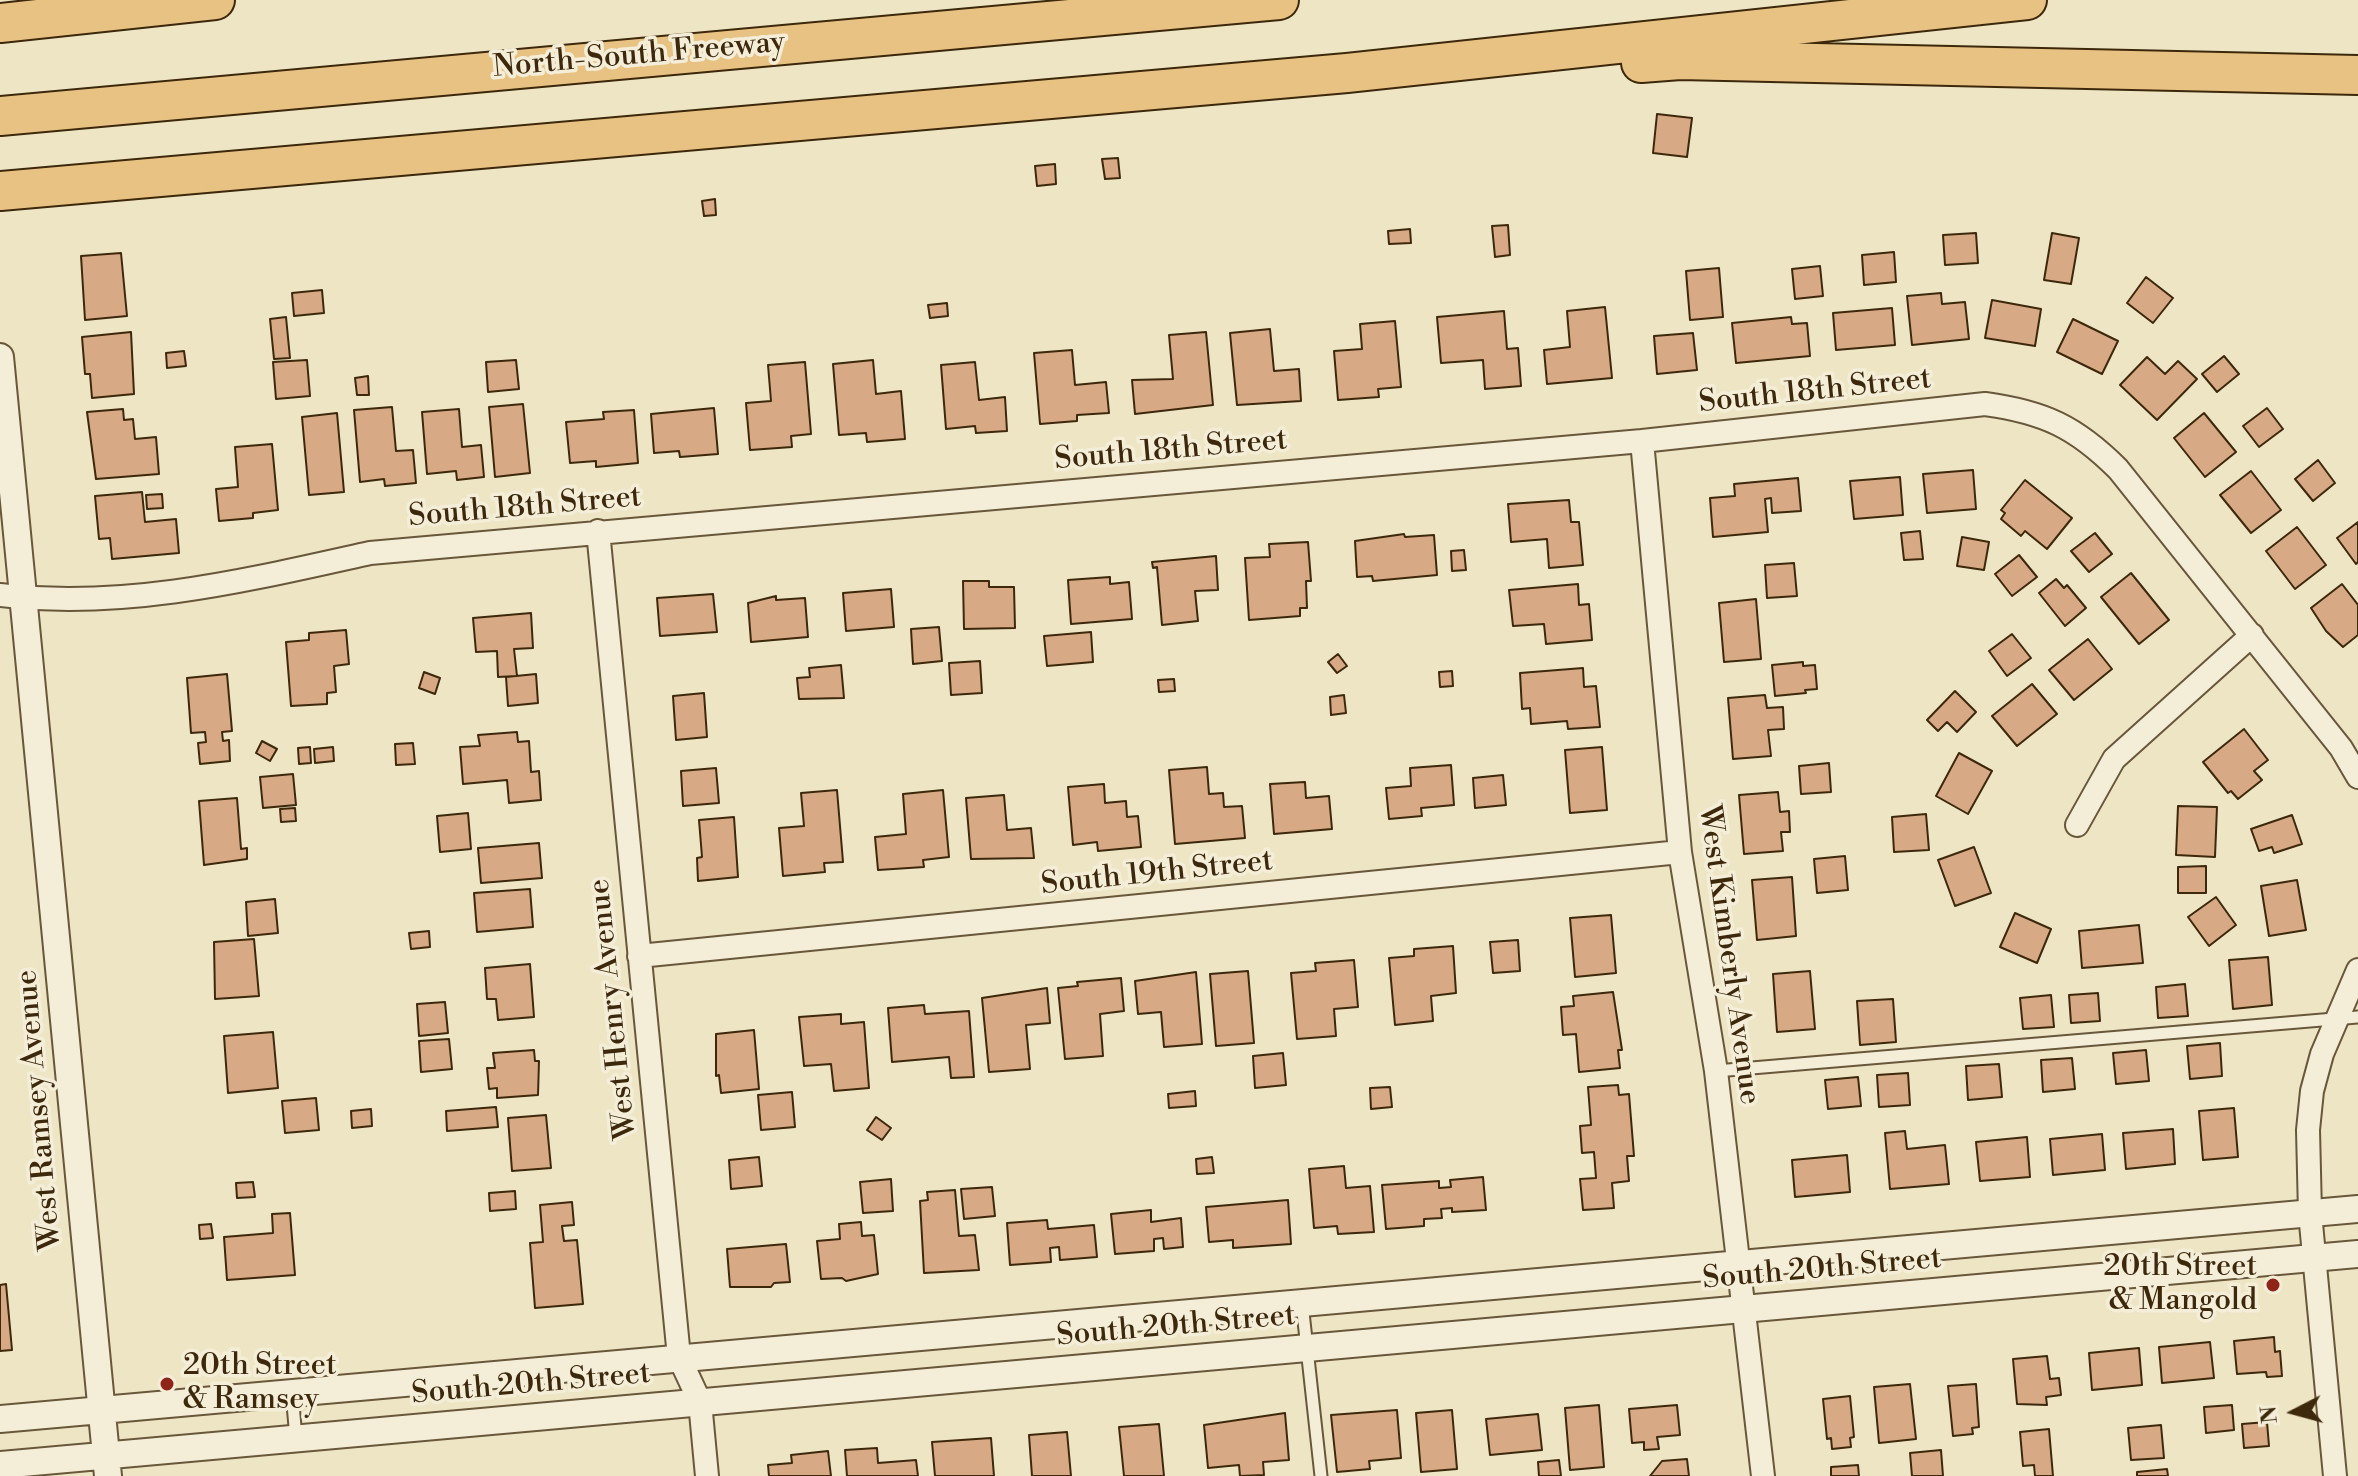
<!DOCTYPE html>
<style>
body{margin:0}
#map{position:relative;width:2358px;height:1476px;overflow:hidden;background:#eee5c5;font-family:"Libre Bodoni",serif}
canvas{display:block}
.north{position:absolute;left:2254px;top:1372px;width:80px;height:80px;-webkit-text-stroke:6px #f4eed9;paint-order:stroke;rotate:264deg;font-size:22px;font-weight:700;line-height:32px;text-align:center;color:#3d280c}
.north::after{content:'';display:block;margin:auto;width:28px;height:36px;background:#3d280c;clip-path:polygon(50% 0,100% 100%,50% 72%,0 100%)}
</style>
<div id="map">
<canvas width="2358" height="1476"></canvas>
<div class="north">N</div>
</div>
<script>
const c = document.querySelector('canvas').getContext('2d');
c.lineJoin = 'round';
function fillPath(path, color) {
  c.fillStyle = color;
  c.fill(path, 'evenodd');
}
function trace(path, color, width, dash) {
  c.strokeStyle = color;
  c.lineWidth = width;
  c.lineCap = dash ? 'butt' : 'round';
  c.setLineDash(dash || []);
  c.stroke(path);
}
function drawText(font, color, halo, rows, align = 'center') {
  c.font = font + ' "Libre Bodoni",serif';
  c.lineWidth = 7;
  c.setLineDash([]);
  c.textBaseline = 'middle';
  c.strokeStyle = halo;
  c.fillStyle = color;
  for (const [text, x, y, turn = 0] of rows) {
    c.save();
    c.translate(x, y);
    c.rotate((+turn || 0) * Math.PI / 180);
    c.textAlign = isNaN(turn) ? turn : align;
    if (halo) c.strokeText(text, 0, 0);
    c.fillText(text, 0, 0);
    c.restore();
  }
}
const building = new Path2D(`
 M1657,114L1692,118L1687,157L1653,153Z
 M1118,158L1120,178L1105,179L1102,159Z
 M1055,164L1056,184L1037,186L1035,166Z
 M715,199L716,215L704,216L702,201Z
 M1508,225L1510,255L1495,257L1492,226Z
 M1410,229L1411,243L1389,244L1388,231Z
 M1976,233L1978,263L1945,265L1943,235Z
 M2052,233L2079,238L2071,284L2044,280Z
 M1894,252L1896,282L1864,285L1862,255Z
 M121,253L127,316L85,320L81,256Z
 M1820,266L1823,296L1795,299L1792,269Z
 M1719,268L1723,317L1690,320L1686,271Z
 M2146,277L2173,298L2153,323L2127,303Z
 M322,290L324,313L294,316L292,293Z
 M1941,293L1942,304L1965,302L1969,339L1912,345L1907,296Z
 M1992,300L2041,309L2035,346L1985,338Z
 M947,303L948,316L930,318L928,305Z
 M1605,307L1612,378L1547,384L1544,350L1570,347L1567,311Z
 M1892,308L1895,345L1836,350L1833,313Z
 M1504,311L1507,349L1518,348L1521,386L1485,389L1483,360L1441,363L1437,317Z
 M286,317L290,358L274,359L270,319Z
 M1791,317L1792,324L1807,323L1810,356L1736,363L1732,323Z
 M2073,319L2118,341L2102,374L2057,352Z
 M1395,321L1401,387L1378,389L1379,397L1338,400L1334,351L1362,349L1360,324Z
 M1270,329L1274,371L1299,369L1301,401L1237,405L1230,333Z
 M131,332L134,394L92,398L90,374H85L82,337Z
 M1206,332L1213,405L1135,414L1132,380L1173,379L1169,335Z
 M1693,333L1697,370L1657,374L1654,336Z
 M1072,350L1075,385L1106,382L1109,413L1077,415V421L1040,424L1034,353Z
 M184,351L186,366L167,368L166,353Z
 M2224,356L2239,374L2217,392L2202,374Z
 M2147,357L2165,374L2178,361L2197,379L2157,420L2120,385Z
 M307,360L310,396L276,399L273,362Z
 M516,360L519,389L488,392L486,362Z
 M873,360L876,394L901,391L905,439L867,442L866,433L839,435L833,364Z
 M805,362L811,434L791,436L792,447L750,450L746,403L771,401L768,365Z
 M975,362L979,400L1005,397L1007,431L976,433L975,426L946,429L941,365Z
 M368,376L369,395H357L355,378Z
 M523,404L530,473L495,477L489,407Z
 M392,407L396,451L413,450L416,483L385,486L384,479L360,482L354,410Z
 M714,408L718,454L680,457L679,451L654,453L651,414Z
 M2267,408L2283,429L2259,447L2243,426Z
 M123,409L124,420L133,419L135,439L156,437L159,474L96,479L87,412Z
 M459,409L462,447L481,445L484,477L457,480L456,471L427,474L422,412Z
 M634,410L638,463L596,467V461L570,463L566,422L604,419L603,412Z
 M337,413L344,492L309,495L302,417Z
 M2204,413L2236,452L2205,477L2174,438Z
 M272,444L278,510L253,513V518L219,521L216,489L238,487L235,447Z
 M2318,460L2335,483L2313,501L2295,479Z
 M1973,470L1976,509L1927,513L1923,474Z
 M2251,471L2281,510L2251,533L2220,495Z
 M1900,477L1903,515L1854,519L1850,481Z
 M1798,478L1801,511L1772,513L1771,498L1765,499L1768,532L1713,537L1710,498L1735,496L1734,484Z
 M2025,480L2072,518L2047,549L2025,531L2021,536L2001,519L2005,513L2001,510Z
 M142,492L145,522L176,519L179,553L112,559L110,538L99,539L95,496Z
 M162,494L163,508L147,509L146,495Z
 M1569,500L1571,522H1579L1583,565L1549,568L1547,539L1511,542L1508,504Z
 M2358,522V562L2356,564L2337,538Z
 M2297,527L2326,565L2295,589L2266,551Z
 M1920,531L1923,559L1904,560L1901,533Z
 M2095,533L2112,554L2089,572L2071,551Z
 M1404,534L1405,537L1434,535L1437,575L1373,581L1372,576L1357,577L1355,541Z
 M1962,537L1989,542L1984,570L1957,566Z
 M1308,542L1311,581H1306L1307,608H1300V616L1249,620L1245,558L1270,557L1269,544Z
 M1464,550L1466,570L1452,571L1451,551Z
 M2019,555L2037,577L2012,596L1995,574Z
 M1216,556L1218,590L1195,591L1198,621L1162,625L1157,567L1153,568L1152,562Z
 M1794,563L1797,596L1767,598L1765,565Z
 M2131,573L2169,620L2139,644L2101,597Z
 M1110,577V584L1129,582L1132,619L1071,624L1068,580Z
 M2056,579L2064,588L2067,585L2086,608L2065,626L2039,593Z
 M963,581H989V587H1014L1015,628L964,629Z
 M1578,584L1579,605L1589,604L1592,640L1546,644L1544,624L1513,626L1509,590Z
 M2342,584L2358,605V635L2343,647L2326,631L2311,608Z
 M891,589L894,627L846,631L843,593Z
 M713,594L717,632L660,636L657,598Z
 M776,596V600L805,598L808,637L751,642L748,603Z
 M1756,599L1761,659L1724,662L1719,603Z
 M531,613L533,648L514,649L517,676L498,677L497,651L476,652L473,618Z
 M939,627L942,661L913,664L911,629Z
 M346,630L349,664L334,666L336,692L327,693V704L291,706L286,642L309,640V633Z
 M1091,632L1093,662L1047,666L1044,636Z
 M2012,634L2031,658L2007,676L1989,651Z
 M2088,639L2112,669L2074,700L2049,670Z
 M1338,654L1347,666L1337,673L1328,662Z
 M980,661L982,693L951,695L949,663Z
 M1803,662V666L1815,665L1817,689L1805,690L1806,693L1775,696L1772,665Z
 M841,665L844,698L799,699L797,678L810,677L809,668Z
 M1583,668L1584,687L1596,686L1600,727L1568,729L1567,721L1531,724L1530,708L1522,709L1520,673Z
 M1452,671L1453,686L1440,687L1439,672Z
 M424,672L440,678L435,694L419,688Z
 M227,674L232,731L222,732L223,741L229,740L230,761L200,764L198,743L206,742L205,732L191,733L187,678Z
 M536,674L538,703L508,706L506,677Z
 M1174,679L1175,691L1159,692L1158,680Z
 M2032,684L2057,714L2017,746L1992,716Z
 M1955,691L1976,712L1957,732L1947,722L1938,731L1927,720Z
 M704,693L707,737L676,740L673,696Z
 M1344,695L1346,713L1331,715L1330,697Z
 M1765,695L1767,708L1783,707L1784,729L1768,730L1771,756L1733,759L1728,698Z
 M2244,729L2268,760L2254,771L2262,780L2238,799L2231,791L2228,793L2203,762Z
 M517,732L518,742L529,741L531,772L539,771L541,800L509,803L507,780L463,784L460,747L480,746L478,735Z
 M262,741L277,749L270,761L256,753Z
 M413,743L415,764L396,765L395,744Z
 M310,747L311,763L299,764L298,748Z
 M333,747L334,761L315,763L314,749Z
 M1602,747L1607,810L1570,813L1565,750Z
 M1959,753L1992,771L1968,814L1936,796Z
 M1829,763L1831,792L1801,794L1799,766Z
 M1451,765L1454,805L1421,808L1422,816L1389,819L1386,788L1411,786L1410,768Z
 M1207,767L1209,794L1223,793L1224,807L1242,806L1245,838L1175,844L1169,770Z
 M716,768L719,803L683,806L681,771Z
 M293,774L296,805L263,808L260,777Z
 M1503,775L1506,805L1475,808L1473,778Z
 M1305,782L1306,798L1329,796L1332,829L1274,834L1270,784Z
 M1104,784L1105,803L1126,801L1127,817L1138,816L1141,847L1098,851L1097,842L1073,845L1068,787Z
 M837,790L843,862L824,863L825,872L783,876L779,828L804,826L801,793Z
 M943,790L949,857L923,860L924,867L878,870L875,837L906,834L903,794Z
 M1778,792L1780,812L1789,811L1790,832H1781L1783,851L1744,854L1739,795Z
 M1004,795L1007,830L1031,828L1034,858L971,859L966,798Z
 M237,798L241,849L247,848V859L204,865L199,801Z
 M2178,806L2217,807L2215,857L2176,855Z
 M295,808L296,821L281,822L280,809Z
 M468,813L471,849L440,852L437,816Z
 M1926,814L1929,850L1894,852L1892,817Z
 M2292,815L2302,844L2274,853L2272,847L2259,851L2251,829Z
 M734,817L738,877L698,881L697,858L702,857L699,820Z
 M539,843L542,878L481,883L478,848Z
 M1974,847L1991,893L1955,906L1938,860Z
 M1845,856L1848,890L1817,893L1814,859Z
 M2206,866V893H2178V867Z
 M1792,877L1796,936L1757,940L1752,880Z
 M2297,880L2306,930L2269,936L2261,886Z
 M530,889L533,927L477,932L474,893Z
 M2216,897L2236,925L2209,946L2188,917Z
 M275,899L278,933L248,936L246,902Z
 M2015,913L2051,929L2037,963L2000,947Z
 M1611,915L1616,973L1575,977L1570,918Z
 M2139,925L2143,963L2082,968L2079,931Z
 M429,931L430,947L411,949L409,933Z
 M254,939L259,996L215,999L214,942Z
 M1518,940L1520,971L1493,973L1490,942Z
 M1453,946L1456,993L1431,996L1433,1021L1395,1025L1389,958L1414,956V949Z
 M2268,957L2272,1005L2233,1009L2229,960Z
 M1354,960L1358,1007L1334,1009L1336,1036L1297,1039L1291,973L1316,971L1315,963Z
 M530,964L534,1017L498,1020L496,999H487L485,968Z
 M1248,971L1254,1043L1216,1046L1210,974Z
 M1810,971L1815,1029L1777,1032L1773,974Z
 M1196,972L1202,1044L1164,1047L1161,1012L1138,1014L1135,981Z
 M1121,978L1124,1011L1100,1014L1103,1056L1065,1059L1058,988L1078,986L1077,982Z
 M2185,984L2188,1016L2158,1018L2156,987Z
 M1047,988L1050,1023L1026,1025L1030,1069L989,1072L982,998Z
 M1613,992L1622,1050H1618L1620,1068L1579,1072L1576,1034L1563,1035L1561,1007L1574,1006L1573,996Z
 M2098,993L2100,1021L2071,1023L2069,995Z
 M2051,995L2054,1027L2023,1029L2020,998Z
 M1893,999L1896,1042L1860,1045L1857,1001Z
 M445,1002L448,1033L419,1036L417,1004Z
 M924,1005L925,1014L969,1011L974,1077L951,1078L949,1057L892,1062L888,1008Z
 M841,1014V1024L864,1022L869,1088L834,1091L831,1064L804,1066L799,1017Z
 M754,1030L759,1089L721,1093L719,1075L716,1076V1034Z
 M273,1032L278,1088L228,1093L224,1036Z
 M449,1039L452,1069L421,1072L419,1041Z
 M2220,1043L2222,1076L2190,1079L2187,1046Z
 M534,1050L535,1061H539L538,1095L497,1098V1088L489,1089L487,1068H495L493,1053Z
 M2146,1050L2149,1081L2116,1084L2113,1053Z
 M1283,1053L1286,1085L1255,1088L1253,1056Z
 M2072,1058L2075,1089L2043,1092L2041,1060Z
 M1999,1064L2002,1097L1968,1100L1966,1066Z
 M1908,1073L1910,1105L1879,1107L1877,1075Z
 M1858,1077L1861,1106L1828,1109L1825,1080Z
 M1618,1085L1619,1095L1629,1094L1634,1156H1627L1629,1181L1612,1183L1614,1208L1583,1210L1580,1179L1596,1178L1594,1152L1582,1153L1580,1126L1591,1125L1588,1087Z
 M1390,1087L1392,1107L1371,1109L1370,1088Z
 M1195,1091L1196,1106L1169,1108L1168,1094Z
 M792,1092L795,1127L761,1130L758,1095Z
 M316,1098L319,1130L285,1133L282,1101Z
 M496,1107L498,1127L447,1131L446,1111Z
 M2234,1108L2238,1157L2203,1160L2199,1111Z
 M371,1109L372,1126L352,1128L351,1111Z
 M546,1115L551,1168L512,1171L508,1118Z
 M876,1117L891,1128L882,1140L867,1130Z
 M2173,1129L2175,1164L2126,1169L2123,1133Z
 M1905,1131L1907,1149L1945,1145L1949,1184L1890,1189L1885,1133Z
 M2102,1134L2105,1170L2053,1175L2050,1139Z
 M2027,1137L2030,1177L1980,1181L1976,1142Z
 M1847,1155L1850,1192L1795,1197L1792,1160Z
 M759,1157L762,1186L731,1189L729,1160Z
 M1212,1157L1214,1173L1197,1174L1196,1159Z
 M1344,1166L1346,1188L1370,1186L1374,1232L1338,1234L1337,1226L1314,1228L1309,1169Z
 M1483,1177L1486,1210L1452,1212V1208L1441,1209L1442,1218L1424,1219V1226L1386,1229L1382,1185L1439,1181V1188L1451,1187L1450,1180Z
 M891,1179L893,1211L863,1213L860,1182Z
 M253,1182L255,1197L237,1198L236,1183Z
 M992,1187L995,1216L964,1219L961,1189Z
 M955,1190L959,1236L975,1235L979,1270L924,1273L920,1201L928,1200L927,1192Z
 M515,1191L516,1209L490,1211L489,1193Z
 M1288,1200L1291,1244L1233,1248V1240L1209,1242L1206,1207Z
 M572,1202L574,1225L562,1226L564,1241L577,1240L583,1304L535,1308L530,1243L543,1242L540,1205Z
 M1151,1210V1222L1181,1218L1183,1247L1164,1249L1163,1238L1154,1239V1251L1115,1254L1111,1214Z
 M290,1213L295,1275L227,1280L224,1237L273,1233L272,1214Z
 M1047,1220L1048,1229L1094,1225L1097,1257L1060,1260L1059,1247L1050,1248L1051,1262L1010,1265L1007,1223Z
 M861,1222L862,1236L874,1235L878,1274L846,1281L842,1278L821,1279L817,1241L840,1239L839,1224Z
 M211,1224L213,1238L200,1239L199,1225Z
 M786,1244L790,1282L774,1283L771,1287H730L727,1249Z
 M6,1284L12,1350L0,1351V1285Z
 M2274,1337L2275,1352L2280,1351L2282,1376L2267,1377L2266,1372L2237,1374L2234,1341Z
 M2210,1342L2214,1378L2162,1383L2159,1347Z
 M2139,1348L2142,1385L2092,1390L2089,1353Z
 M2047,1356L2050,1379L2059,1378L2061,1395L2046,1397L2047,1405L2017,1404L2013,1359Z
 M1910,1384L1916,1439L1879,1443L1874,1387Z
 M1976,1384L1979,1427L1972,1428L1973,1434L1953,1436L1948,1386Z
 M1850,1396L1854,1437L1850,1438L1851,1447L1832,1449L1831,1438L1827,1439L1823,1399Z
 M1599,1405L1604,1467L1570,1470L1565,1408Z
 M1677,1405L1680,1435L1657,1437L1659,1449L1644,1450V1442L1632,1443L1629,1409Z
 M2232,1405L2234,1430L2206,1433L2204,1407Z
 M1397,1410L1401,1458L1369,1461L1370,1469L1337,1472L1331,1415Z
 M1452,1410L1457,1469L1421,1472L1416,1413Z
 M1285,1413L1289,1460L1263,1462L1264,1475L1240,1476L1239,1465L1208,1468L1204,1425Z
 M1538,1414L1542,1450L1490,1455L1486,1419Z
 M2267,1422L2269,1446L2244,1448L2242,1424Z
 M1159,1424L1164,1476H1124L1119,1427Z
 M2161,1425L2164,1458L2131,1460L2128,1428Z
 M2049,1429L2053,1476H2035L2034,1465L2023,1466L2020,1432Z
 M1067,1432L1071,1476H1032L1029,1435Z
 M991,1438L994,1476H935L932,1442Z
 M877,1448L878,1463L916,1460L918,1476H847L845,1450Z
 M1941,1450L1943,1476H1912L1910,1453Z
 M828,1451L831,1476H769L768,1465L792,1463L791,1455Z
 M1687,1459L1689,1476H1650L1662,1461Z
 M1559,1460L1561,1476H1539L1538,1462Z
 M1858,1465L1859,1476H1831V1467Z
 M2167,1469L2168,1476H2137V1472Z`);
fillPath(building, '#d7a985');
trace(building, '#3d280c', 2);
const service = new Path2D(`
 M1716,1071L2358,1017
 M1302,1303L1321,1476
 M292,1393L296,1438`);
const minor = new Path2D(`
 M1642,441L1680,852L1716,1071L1763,1476
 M598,531L679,1357L700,1402L707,1476
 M0,595C126,610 248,580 370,553L1642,441L1985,404C2044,412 2076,427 2118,469L2341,748L2358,777
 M2077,825L2114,759L2252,635
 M639,956L1680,852
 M2335,1476L2310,1213L2308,1130L2312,1091L2322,1054L2358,970`);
const tertiary = new Path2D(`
 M0,357L108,1476
 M0,1419L2358,1209
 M0,1465L2358,1254`);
const motorway = new Path2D(`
 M0,23L215,0
 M1641,63L1680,60L2358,75
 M0,116L1279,0
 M0,191L1347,73L2027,0`);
trace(service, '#69573a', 15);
trace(minor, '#69573a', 26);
trace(tertiary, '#69573a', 30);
trace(motorway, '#3d280c', 42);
trace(service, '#f4eed9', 11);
trace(minor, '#f4eed9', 22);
trace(tertiary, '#f4eed9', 26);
trace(motorway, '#e7c282', 38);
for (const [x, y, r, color] of [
 [2273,1285,8,"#8f2418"],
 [167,1384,8,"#8f2418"]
]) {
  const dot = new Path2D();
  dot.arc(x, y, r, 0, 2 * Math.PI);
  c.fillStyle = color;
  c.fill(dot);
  trace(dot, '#f4eed9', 3);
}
drawText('30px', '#3d280c', '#f4eed9', [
 ["North-South Freeway",639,56,-5],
 ["South 18th Street",1815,392,-6],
 ["South 18th Street",1171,451,-5],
 ["South 18th Street",525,508,-5],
 ["South 19th Street",1157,874,-6],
 ["West Kimberly Avenue",1728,955,82],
 ["West Henry Avenue",614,1009,-96],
 ["West Ramsey Avenue",40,1110,-95],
 ["South 20th Street",1822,1270,-5],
 ["South 20th Street",1176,1327,-5],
 ["South 20th Street",531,1385,-5]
]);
drawText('30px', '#3d280c', '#f4eed9', [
 ["20th Street",2257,1268],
 ["& Mangold",2257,1302],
 ["20th Street",183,1367,"left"],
 ["& Ramsey",183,1401,"left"]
], 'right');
</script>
